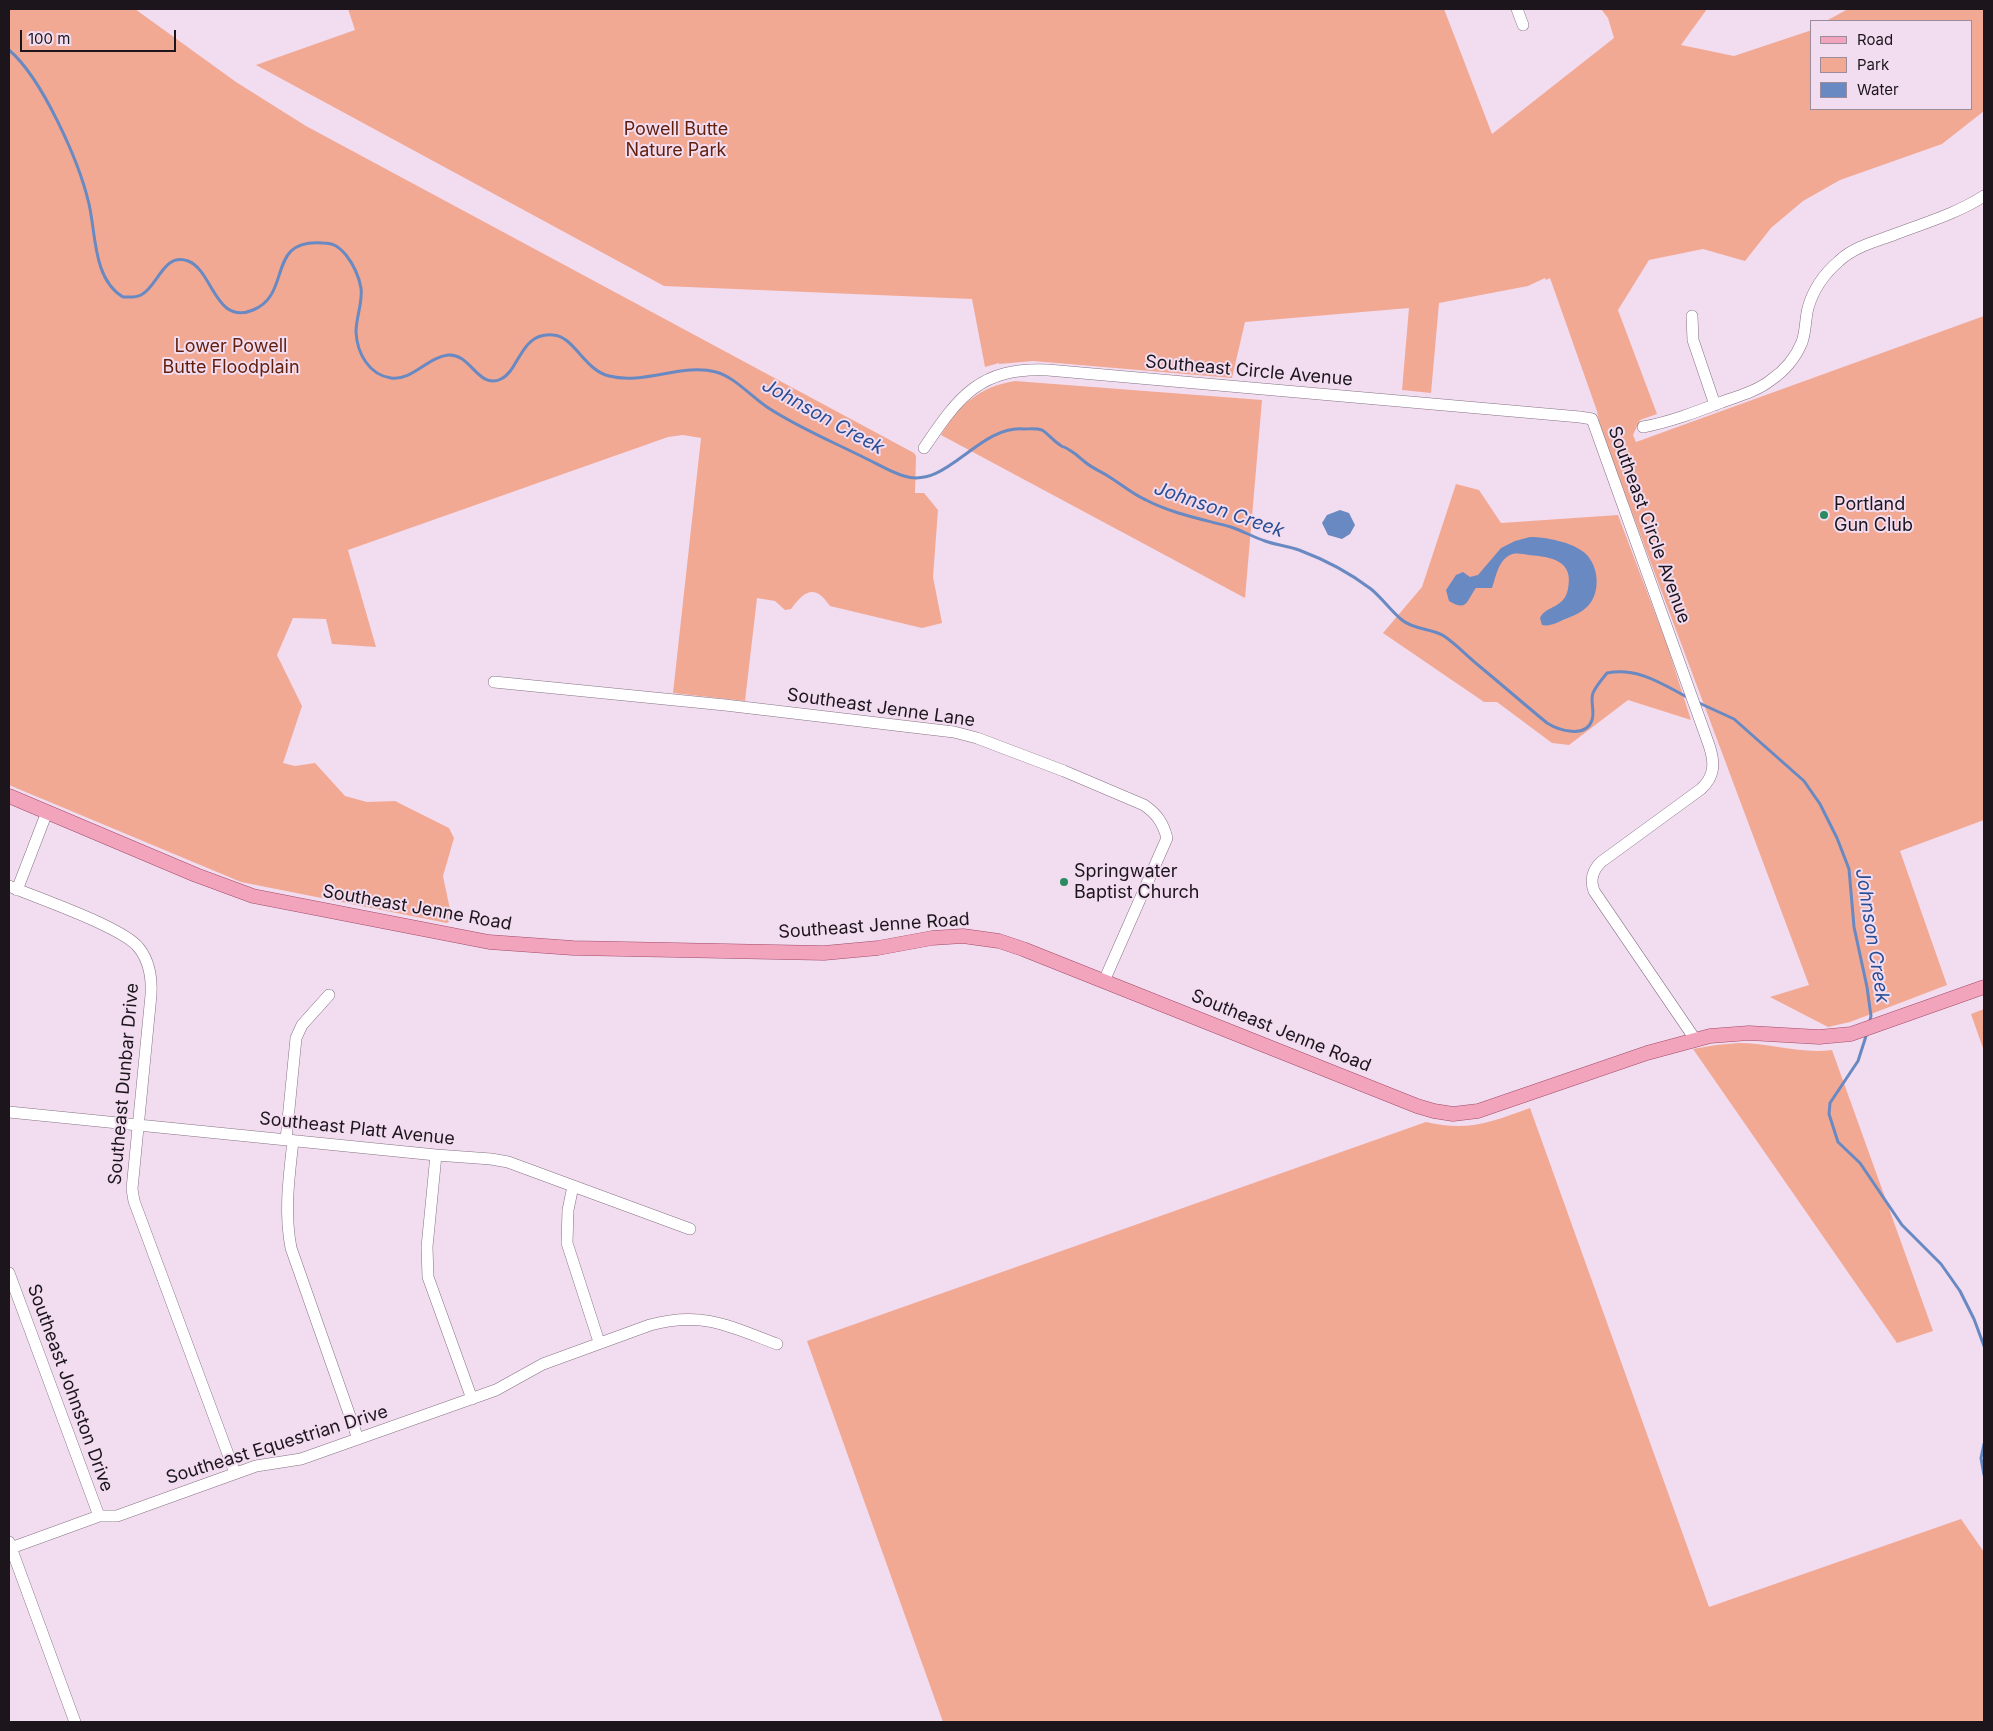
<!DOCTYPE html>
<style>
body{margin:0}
#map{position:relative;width:1993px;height:1731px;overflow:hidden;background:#f2dcf0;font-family:Inter,sans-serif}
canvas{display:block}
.frame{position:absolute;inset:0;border:10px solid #1c151c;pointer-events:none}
.legend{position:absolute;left:1810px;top:20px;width:162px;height:90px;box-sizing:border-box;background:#f2dcf0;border:1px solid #9c8c9b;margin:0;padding:6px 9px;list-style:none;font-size:15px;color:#1c151c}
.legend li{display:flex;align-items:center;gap:10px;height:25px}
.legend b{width:25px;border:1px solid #9c8c9b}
.scale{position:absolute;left:20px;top:30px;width:156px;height:22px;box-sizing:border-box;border:2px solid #1c151c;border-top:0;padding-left:6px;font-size:15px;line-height:18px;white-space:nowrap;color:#1c151c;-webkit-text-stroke:4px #f2dcf0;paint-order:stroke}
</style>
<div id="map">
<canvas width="1993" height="1731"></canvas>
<div class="frame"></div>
<ul class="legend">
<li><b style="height:6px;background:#f2a4bc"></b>Road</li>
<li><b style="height:14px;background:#f2a994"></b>Park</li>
<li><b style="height:14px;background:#6989c2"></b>Water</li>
</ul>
<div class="scale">100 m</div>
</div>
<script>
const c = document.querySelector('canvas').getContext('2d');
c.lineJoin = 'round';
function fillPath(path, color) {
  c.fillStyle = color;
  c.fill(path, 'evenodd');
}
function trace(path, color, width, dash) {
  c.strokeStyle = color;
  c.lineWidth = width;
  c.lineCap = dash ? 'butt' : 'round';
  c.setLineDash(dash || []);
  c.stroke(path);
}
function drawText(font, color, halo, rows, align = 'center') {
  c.font = font + ' Inter,sans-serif';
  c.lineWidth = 4;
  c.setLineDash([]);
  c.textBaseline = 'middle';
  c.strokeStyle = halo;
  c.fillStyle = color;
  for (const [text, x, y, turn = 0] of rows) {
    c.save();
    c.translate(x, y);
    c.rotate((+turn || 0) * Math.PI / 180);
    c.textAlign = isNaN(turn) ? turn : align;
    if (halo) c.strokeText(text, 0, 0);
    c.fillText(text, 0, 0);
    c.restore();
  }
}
fillPath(new Path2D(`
 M9,9H135L236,82L306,126L914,453L916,456L915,493H924L938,510L933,577L942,623L922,628L830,606C815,584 805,590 791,609L785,610L775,601L757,598L745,701L673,693L701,438L683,435L668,437L348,550L376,647L332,644L326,619L293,618L277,655L302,706L283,763L295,766L315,763L345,796L367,802L395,801L449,828L454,838L443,876L452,919L447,923L241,882L9,785Z
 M348,9H1444L1492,134L1614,38L1608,18L1601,9H1707L1681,45L1734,56L1812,30V109H1972V21H1826L1848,9H1984V111L1942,144L1840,180L1803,201L1771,228L1745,261L1703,249L1649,260L1618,310L1657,414L1640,420L1633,435L1636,442L1984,316V820L1900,851L1947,985L1850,1022L1828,1027L1770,997L1809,985L1600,427L1597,411L1550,278L1546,280L1545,278L1528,286L1439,303L1431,393L1402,390L1409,308L1245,322L1232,378L1033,361L999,364V363L985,367L972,299L664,286L256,65L355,30Z
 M1015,381L1262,400L1245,598L941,435C960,404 979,387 1015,381Z
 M1456,484L1479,490L1501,523L1618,515L1667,645L1691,720L1628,700L1569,745L1552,743L1497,702H1484L1383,633L1422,587Z
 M1984,1009V1051L1971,1014Z
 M1739,1043C1770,1043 1801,1054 1832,1050L1933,1331L1897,1343L1693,1049L1716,1045Z
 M1530,1108L1709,1607L1961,1519L1984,1552V1722H943L807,1341L1426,1122C1468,1132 1491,1122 1530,1108Z`), '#f2a994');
fillPath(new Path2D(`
 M1340,510L1349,513L1355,525L1350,534L1342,539L1328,535L1322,523L1327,515Z
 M1530,537C1546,537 1572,542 1585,553C1599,566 1601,592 1588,606C1582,612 1575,615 1568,618C1559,621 1552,627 1542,625L1540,618C1546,605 1564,609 1568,589C1574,560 1551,557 1529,555C1523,554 1516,552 1510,555C1498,561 1496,577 1492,588H1476C1467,599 1468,613 1449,601L1446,590L1456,575L1463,572L1470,577L1478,575L1501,548L1515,541Z`), '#6989c2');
trace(new Path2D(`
 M9,50C42,78 79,161 89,204C96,234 93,279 123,297C130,297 135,298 141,295C158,287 163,252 188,261C213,270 215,326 253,310C293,294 265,238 323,243C334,243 339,247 346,255C353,264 359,277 361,288C363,302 356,317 356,332C357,353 369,375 391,378C412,381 428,357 448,355C471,353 478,390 501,379C520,370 520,332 553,335C574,336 584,370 609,376C644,385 682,363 716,372C733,376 752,397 767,407C797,427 831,441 863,457C876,463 890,472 904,476C947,490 978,425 1024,429C1030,429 1036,428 1042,430C1047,433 1051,438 1056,442C1069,452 1057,442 1071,451C1079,456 1077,456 1085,462C1092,468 1100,471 1108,476C1121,484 1132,494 1146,500C1173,514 1202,519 1231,527C1243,531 1253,537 1265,541C1276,545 1288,546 1299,550C1323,559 1350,573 1371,589C1382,598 1391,611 1402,620C1414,630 1431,628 1444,636C1456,644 1467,656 1478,665C1501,684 1524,704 1547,723C1558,730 1586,739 1592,720C1595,712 1590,701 1593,693C1596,686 1602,679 1607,673C1638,667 1662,684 1689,698
 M1697,702L1734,719L1804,781L1820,804L1837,838L1849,869L1854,927L1867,987L1871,1016L1869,1024
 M1867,1033L1858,1061L1830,1103L1829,1114L1838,1142L1860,1163L1902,1225L1941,1264L1960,1291L1974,1319L1984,1346
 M1984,1444L1981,1458L1984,1475`), '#6989c2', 3);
const minor = new Path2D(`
 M1517,9L1523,25
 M1692,316L1693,340L1715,405
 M1643,427C1670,422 1696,412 1722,402C1739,396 1757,391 1771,380C1784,371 1796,357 1802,342C1806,331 1805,320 1808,308C1813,290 1825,273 1839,261C1854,247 1874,242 1893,235C1924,223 1956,214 1984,196
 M924,448C959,396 980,367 1048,370L1580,417L1592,419L1709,745C1715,763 1715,776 1701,789L1601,862C1592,871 1590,880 1594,891L1695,1039
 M494,682L725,705L954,732L977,738L1064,771L1144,805C1157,814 1163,823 1167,838L1104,981
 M9,886C37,898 123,927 139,948C150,962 152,978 151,995L132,1189L134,1201L235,1473
 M17,890L47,812
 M9,1112L436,1155L491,1159L508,1162L690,1229
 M286,1140L296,1038L302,1025L329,995
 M293,1141C289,1177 284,1212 291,1248L358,1439
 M436,1155L427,1247L428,1277L472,1399
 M573,1186L568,1210L567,1243L599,1342
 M9,1273L99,1516
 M9,1542L75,1722
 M11,1548L99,1516H117L256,1466L301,1459L496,1390L543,1364L650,1325C703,1311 729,1326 777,1344`);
const major = new Path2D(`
 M9,796L196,875L253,896L489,942L573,948L824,953L878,948L932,938L963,936L999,941L1023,949L1417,1106L1434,1111L1453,1114L1478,1111L1647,1053L1710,1036L1749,1033L1819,1037L1851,1034L1984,987`);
trace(minor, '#867284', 12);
trace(major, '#a14a67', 15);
trace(minor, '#fff', 11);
trace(major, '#f2a4bc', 14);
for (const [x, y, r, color] of [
 [1824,515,5,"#2c8a61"],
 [1064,882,5,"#2c8a61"]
]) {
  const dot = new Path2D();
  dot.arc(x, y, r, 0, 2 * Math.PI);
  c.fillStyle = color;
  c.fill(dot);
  trace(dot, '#f2dcf0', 2);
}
drawText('18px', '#601e0b', '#f2dcf0', [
 ["Powell Butte",676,130],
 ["Nature Park",676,151],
 ["Lower Powell",231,347],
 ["Butte Floodplain",231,368]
]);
drawText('18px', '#1c151c', '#f2dcf0', [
 ["Southeast Circle Avenue",1249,371,5],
 ["Southeast Circle Avenue",1649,525,70],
 ["Southeast Jenne Lane",881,708,8],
 ["Southeast Jenne Road",417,908,10],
 ["Southeast Jenne Road",874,926,-4],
 ["Southeast Jenne Road",1281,1031,22],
 ["Southeast Dunbar Drive",124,1084,-85],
 ["Southeast Platt Avenue",357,1129,6],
 ["Southeast Johnston Drive",70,1388,70],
 ["Southeast Equestrian Drive",277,1445,-17]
]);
drawText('18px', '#1c151c', '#f2dcf0', [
 ["Portland",1834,505],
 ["Gun Club",1834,526],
 ["Springwater",1074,872],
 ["Baptist Church",1074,893]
], 'left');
drawText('italic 19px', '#284d94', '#f2dcf0', [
 ["Johnson Creek",823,417,29],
 ["Johnson Creek",1219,510,19],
 ["Johnson Creek",1872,936,81]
]);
</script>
